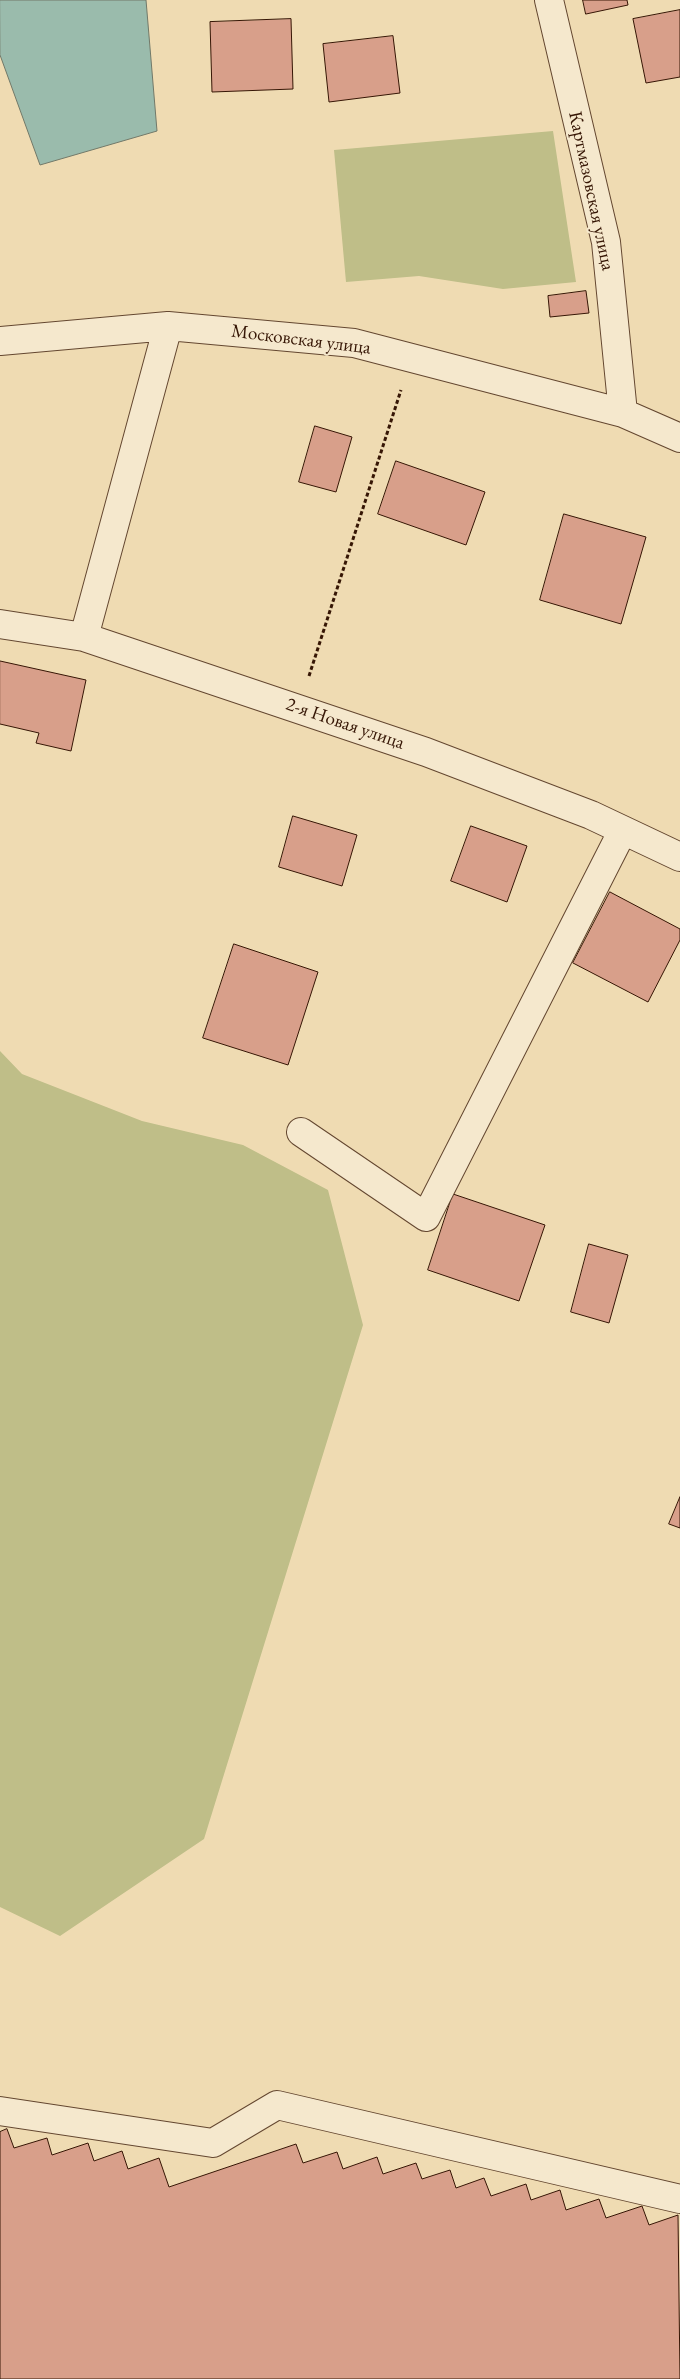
<!DOCTYPE html>
<meta charset="utf-8">
<style>
body{margin:0}
canvas{display:block;background:#efdbb2}
</style>
<canvas width="680" height="2379"></canvas>
<script>
const c = document.querySelector('canvas').getContext('2d');
c.lineJoin = 'round';
function fillPath(path, color) {
  c.fillStyle = color;
  c.fill(path, 'evenodd');
}
function trace(path, color, width, dash) {
  c.strokeStyle = color;
  c.lineWidth = width;
  c.lineCap = dash ? 'butt' : 'round';
  c.setLineDash(dash || []);
  c.stroke(path);
}
function drawText(font, color, halo, rows, align = 'center') {
  c.font = font + ' "EB Garamond",serif';
  c.lineWidth = 4;
  c.setLineDash([]);
  c.textBaseline = 'middle';
  c.strokeStyle = halo;
  c.fillStyle = color;
  for (const [text, x, y, turn = 0] of rows) {
    c.save();
    c.translate(x, y);
    c.rotate((+turn || 0) * Math.PI / 180);
    c.textAlign = isNaN(turn) ? turn : align;
    if (halo) c.strokeText(text, 0, 0);
    c.fillText(text, 0, 0);
    c.restore();
  }
}
fillPath(new Path2D(`
 M553,131L576,282L503,289L419,276L346,282L334,150Z
 M0,1051L22,1074L142,1121L243,1145L328,1190L363,1325L204,1839L60,1936L0,1907Z`), '#bfbe88');
const water = new Path2D(`
 M0,0H146L157,131L40,165L0,55Z`);
fillPath(water, '#9abbac');
trace(water, '#727969', 1);
const building = new Path2D(`
 M583,0H627L628,5L586,14Z
 M680,10V77L646,83L633,19Z
 M291,19L293,89L212,92L210,22Z
 M393,36L400,93L329,102L323,44Z
 M586,291L589,313L550,317L548,296Z
 M315,426L352,437L336,492L299,482Z
 M396,461L485,492L466,545L378,514Z
 M564,514L646,537L621,624L540,600Z
 M0,661L86,680L71,751L36,743L39,733L0,724Z
 M293,816L357,835L342,886L279,867Z
 M471,826L527,846L507,902L451,881Z
 M610,892L680,929V940L648,1002L573,963Z
 M234,944L318,972L288,1065L203,1038Z
 M453,1194L545,1225L519,1301L428,1270Z
 M589,1244L628,1255L609,1323L571,1312Z
 M680,1497V1528L669,1524Z
 M7,2129L14,2148L47,2138L52,2155L88,2143L94,2161L122,2151L128,2169L159,2158L169,2187L296,2144L303,2163L337,2152L343,2169L377,2157L383,2174L416,2163L422,2179L450,2170L456,2188L484,2178L491,2196L526,2184L531,2200L560,2190L566,2210L599,2199L606,2218L642,2206L649,2225L678,2215L680,2379H0V2132Z`);
fillPath(building, '#d89f8a');
trace(building, '#361605', 1);
const minor = new Path2D(`
 M549,0L606,242L623,413
 M0,341L168,326L354,343L623,413L680,438
 M0,624L84,637L426,752L591,815L680,857
 M84,637L168,326
 M301,1132L426,1217L623,830
 M0,2111L213,2143L277,2105L680,2199`);
trace(minor, '#644730', 30);
trace(new Path2D(`
 M309,676L401,390`), '#361605', 3, [4, 2.5]);
trace(minor, '#f5e8cd', 28);
drawText('19px', '#361605', '#f5e8cd', [
 ["Картмазовская улица",591,191,78],
 ["Московская улица",301,340,7],
 ["2-я Новая улица",345,724,19]
]);
</script>
